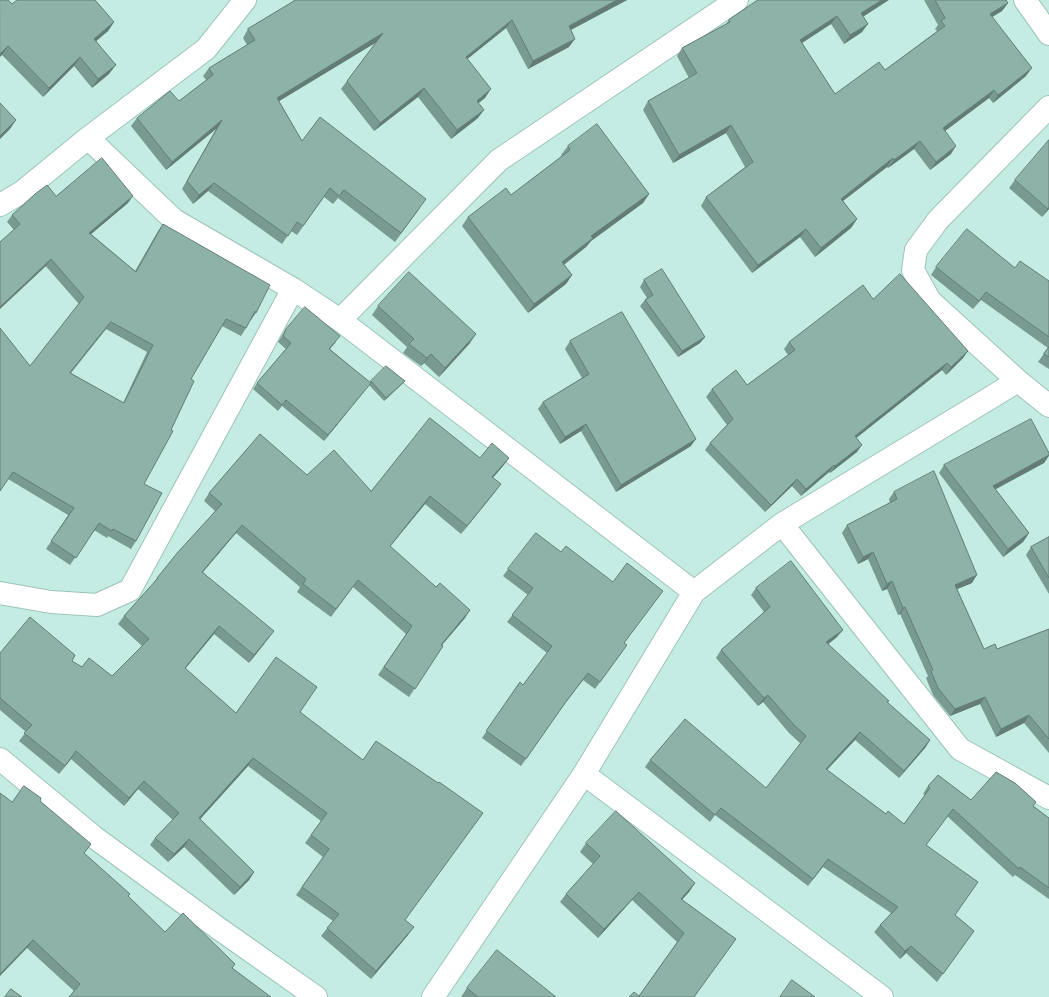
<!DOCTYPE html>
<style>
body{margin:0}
canvas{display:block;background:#c4ece2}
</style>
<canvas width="1049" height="997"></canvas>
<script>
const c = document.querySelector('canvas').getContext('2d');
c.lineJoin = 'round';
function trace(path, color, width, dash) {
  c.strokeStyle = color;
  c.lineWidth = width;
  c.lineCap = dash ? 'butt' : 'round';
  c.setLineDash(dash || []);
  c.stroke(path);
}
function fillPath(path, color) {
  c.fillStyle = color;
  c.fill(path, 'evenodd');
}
const street = new Path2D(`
 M1025,0L1049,34
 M1049,107L938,220L916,250L913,270L930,301L1018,381L1049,406
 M88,138L174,220L293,289L340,320L694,592
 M0,205L22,192L88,138L206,49L245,0
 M340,320L499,160L737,0
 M782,524L960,749L1049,798
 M0,593L51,602L97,605L130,590L293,289
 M0,759L94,837L218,928L316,997
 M433,997L584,774
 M882,997L584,774L694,592L782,524L1018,381`);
trace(street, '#9cc3b9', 24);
trace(street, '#fff', 22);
fillPath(new Path2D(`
 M293,0H627L571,30L569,47L528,69L506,28L467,59L485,98L478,103V118L451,139L418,97L374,131L341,89L376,42L279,101L302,141L420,208L395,242L338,198L333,204L324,197L297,235L291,231L282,244L208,191L193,204L182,189L216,129L166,170L131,126L137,118L179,101L206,80L203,76L209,68L247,45L243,38L248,29L294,1Z
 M758,0L863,17L862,32L844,44L831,24L802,43L835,94L885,70L937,31L935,29L938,25L924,0H1006L1008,3L1002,11L992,17L1026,76L993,103L989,98L945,131L951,154L930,170L914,149L888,168L887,167L843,201L857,219L851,228L815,257L800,237L752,273L701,206L706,197L745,167L726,133L673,163L643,110L648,101L689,78L677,56L682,48L726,24L729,20Z
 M12,4L114,22L108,31L96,41L109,74L92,88L74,66L43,97L2,55Z
 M568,146L649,194L643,203L591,241L586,247L564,265L572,275L566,284L528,313L462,226L468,217L511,195L562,156L561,155Z
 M1015,180L1049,209L1042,217L1009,188Z
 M56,196L128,203L91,234L135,271L158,231L163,224L256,313L251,320V319L246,328L241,336L222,326L191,379L144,484L136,541L131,549L108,536L107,538L94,530L70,565L46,549L68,515L8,479L30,366L79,304L7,222L12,215ZM106,329L147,352L123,403L71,373Z
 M936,267L1015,268L1049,281V369L1038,362L1048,348L981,300L973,309L931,275Z
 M644,280L705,337L700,343L678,357L640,306L645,300L647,298L640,287Z
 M873,299L968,351L963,358L946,375L942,370L856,438L857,452L830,473L829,472L801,496L792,486L765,512L705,450L710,443L727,425L706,397L712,389L747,385L788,355L784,349L789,342Z
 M378,306L470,343L439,377L424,363L421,366L403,353L407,347L372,315Z
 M286,329L336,342L330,349L369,382L371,381L402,384L384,401L369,385L324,441L282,406L278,411L253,389L257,383L286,349L278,342Z
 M570,341L691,446L616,492L581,431L560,444L538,409L543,402L582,378L565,349Z
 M1049,453V456L1044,463L995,489L1029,533L1023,542L1003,557L939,473L944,465Z
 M480,458H509L503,466L493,478L495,492L461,534L425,504L390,546L465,618L442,645L443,646L409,697L378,675L406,634L353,587L331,617L297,592L300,587L236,533L203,572L268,639L249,663L214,634L185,669L236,713L300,712L405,920L408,935L371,979L321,936L333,921L296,895L323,857L305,843L321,821L248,766L200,819L254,872L249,880L234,895L184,847L168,862L150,845L155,838L173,820L138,789L124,806L71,759L59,774L19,741L26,732L0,710V653L72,661L82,667L112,676L142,646L118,624L124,616L152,586L157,578L215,511L204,501L209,493L307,475L371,491Z
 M894,492L972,583L957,589L984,649H997L1049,629V753L1024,723L996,737L980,704L950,716L933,695L926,678L928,676L900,614L898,615L887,589L882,591L868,559L858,564L842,533L847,525L890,503L889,499Z
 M1049,537V594L1026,555L1031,547Z
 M508,569L624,643L622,652L595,689L583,680L561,709L521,766L482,738L520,682L523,685L547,653L507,622L528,595L503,576Z
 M756,588L837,637L828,644L887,703L930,740L925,748L899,778L855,740L827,770L886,814L904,824L925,795L923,794L928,786L971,800L1033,806L1049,818V899L1015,875L1013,877L947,816L926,845L955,915L974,931L937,982L906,953L900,959L874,932L880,925L891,913L823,867L808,886L715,815L710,822L645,767L650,760L766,788L801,744L789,733L763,702L758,706L716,658L721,650L764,612L751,595Z
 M40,801L84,853L165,932L235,964L74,991L27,948L12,802Z
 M586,843L695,883L689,892L682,900L736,939L639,996L677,942L632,900L598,938L560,902L566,894L593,864L580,852Z
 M467,988L556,997H461Z`), '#799a91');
fillPath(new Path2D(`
 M617,0H627L563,34L569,26Z
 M882,0H889L855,22L861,13Z
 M1008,3L1002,11L984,22L990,14Z
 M837,16L831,24L794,48L800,40Z
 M512,20L506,28L460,65L466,57Z
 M114,22L108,31L88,48L94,39Z
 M868,24L862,32L844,44L850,35Z
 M383,33L377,42L271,106L277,98Z
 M575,39L569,47L528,69L533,61Z
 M8,46L2,55L0,57V54Z
 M80,57L74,66L43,97L49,88Z
 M116,65L109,74L92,88L98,79Z
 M1032,68L1026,76L993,103L998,95Z
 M424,88L418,97L374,131L380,123Z
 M491,89L485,98L471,109L477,101Z
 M994,90L989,98L937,137L943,128Z
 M484,110L478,118L451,139L457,130Z
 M16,120L10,129L0,139V136Z
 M222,120L216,129L166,170L172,162Z
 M731,125L726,133L673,163L679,155Z
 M920,141L914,149L888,168L894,160Z
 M956,146L951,154L930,170L936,162Z
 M893,158L887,167L835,207L841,199Z
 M214,183L208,191L193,204L199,195Z
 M649,194L643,203L591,241L586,247L555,271L562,262L591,236Z
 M133,196L128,203L84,240L89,233Z
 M1049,207V209L1042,217Z
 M857,219L851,228L815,257L821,248Z
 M806,229L800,237L752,273L758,265Z
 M51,259L46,266L0,309V307Z
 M572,275L566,284L528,313L534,304Z
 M111,322L106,329L65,380L70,373Z
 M476,334L470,343L439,377L445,368Z
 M705,337L700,343L678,357L682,351Z
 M968,351L963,358L946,375L951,367Z
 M431,354L424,363L421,366L427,358Z
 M947,363L942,370L850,443L855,436Z
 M405,381L402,384L384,401L386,398Z
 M371,383L366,389L324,441L328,435Z
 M586,424L581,431L560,444L565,437Z
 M696,439L691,446L616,492L621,485Z
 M862,445L857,452L830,473L835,466Z
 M1049,455L1044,463L987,494L993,486Z
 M509,458L503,466L486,485L492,477Z
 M834,465L829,472L801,496L806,489Z
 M797,479L792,486L765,512L771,505Z
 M501,484L495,492L461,534L467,526Z
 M430,496L425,504L384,554L390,546Z
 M242,525L236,533L197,579L202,572Z
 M1029,533L1023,542L1003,557L1008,549Z
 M873,552L868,559L858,564L863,557Z
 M977,575L972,583L950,592L955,585Z
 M892,581L887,589L882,591L887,584Z
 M905,607L900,614L898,615L903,608Z
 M470,610L465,618L436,652L441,645Z
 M219,626L214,634L179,676L185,668Z
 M843,630L837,637L821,650L826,642Z
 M274,631L268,639L249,663L254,655Z
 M768,695L763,702L758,706L764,698Z
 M985,697L980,704L950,716L955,709Z
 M1029,715L1024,723L996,737L1001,729Z
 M860,732L855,740L821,776L826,769Z
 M930,740L925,748L899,778L904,771Z
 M76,751L71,759L59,774L65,766Z
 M253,758L248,766L194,826L199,818Z
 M144,781L138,789L124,806L129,798Z
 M189,839L184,847L168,862L174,854Z
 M254,872L249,880L234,895L240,887Z
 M695,883L689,892L675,907L681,899Z
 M639,892L632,900L598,938L604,929Z
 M414,927L408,935L371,979L376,971Z
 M33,940L27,948L0,976V974Z
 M911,946L906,953L900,959L905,951Z`), '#637d76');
const building = new Path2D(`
 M0,0H8L12,4L17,0H95L114,22L94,39L116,65L98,79L80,57L49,88L8,46L0,54Z
 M296,0H617L569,26L575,39L533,61L512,20L466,57L491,89L477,101L484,110L457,130L424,88L380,123L347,81L383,33L277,98L302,141L320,117L426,199L401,233L344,190L339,196L330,188L303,226L297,222L288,236L214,183L199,195L187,181L222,120L172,162L137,118L170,91L179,101L213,75L209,68L255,40L248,29Z
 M758,0H882L861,13L868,24L850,35L837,16L800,40L835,94L879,62L885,70L945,26L941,21L945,18L935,0H1006L1008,3L990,14L1032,68L998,95L994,90L943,128L956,146L936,162L920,141L894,160L893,158L841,199L857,219L821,248L806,229L758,265L706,197L753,162L731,125L679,155L648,101L697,73L682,48L730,22L729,20Z
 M0,103L16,120L0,136Z
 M597,124L649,194L591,236L593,238L562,262L572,275L534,304L468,217L506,188L511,195L570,150L568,146Z
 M1049,140V207L1048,209L1015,180Z
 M102,158L133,196L89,233L136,272L163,224L270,285L256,313L255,311L246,328L226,319L191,379L194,381L171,430L173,431L144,484L162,493L136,541L113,529L112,531L99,523L76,558L51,541L74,508L13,472L0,491V328L30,366L84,297L51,259L0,307V242L20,224L12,215L35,194L47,185L56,196ZM111,322L153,345L124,403L70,373Z
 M967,229L1015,268L1020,261L1049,281V337L986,292L979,301L936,267Z
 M662,269L705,337L682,351L645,300L653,295L644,280Z
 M409,272L476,334L445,368L431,354L427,358L409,344L414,339L378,306Z
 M900,274L968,351L951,367L947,363L855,436L862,445L835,466L834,465L806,489L797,479L771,505L710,443L733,419L712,389L736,370L747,385L795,350L789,342L863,285L873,299Z
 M305,307L340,336L329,349L371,383L328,435L286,400L282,405L257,383L291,343L283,336L286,329Z
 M622,312L696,439L621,485L586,424L565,437L543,402L589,374L570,341Z
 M1049,347V357L1044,354Z
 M386,366L405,381L386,398L371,381Z
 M430,418L480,458L492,443L509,458L492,477L501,484L467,526L430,496L390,546L436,587L440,583L470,610L441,645L443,646L415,689L384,667L412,626L358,580L336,609L303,584L306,579L242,525L202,572L274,631L254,655L219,626L185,668L236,713L276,657L317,687L300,712L363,760L376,741L438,783L439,782L483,813L405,920L414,927L376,971L327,928L339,914L302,887L329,849L311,835L327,813L253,758L199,818L254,872L240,887L189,839L174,854L155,838L179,813L144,781L129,798L76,751L65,766L24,733L32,725L0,698V653L30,617L75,655L72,661L82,667L89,658L112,676L149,639L124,616L158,578H157L178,552L222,504L209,493L260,434L307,475L334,450L371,491Z
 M1031,419L1049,453V455L993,486L1029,533L1008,549L944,465Z
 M934,471L977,575L955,585L984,649L995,644L997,649L1049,629V739L1029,715L1001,729L985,697L955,709L938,688L931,671L933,670L905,607L903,608L892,581L887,584L873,552L863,557L847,525L897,499L894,492Z
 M536,533L561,552L566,546L613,582L627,563L663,591L624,643L627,645L600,682L588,673L565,703L526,759L486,731L520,682L523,685L552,646L512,615L533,588L508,569Z
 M1049,537V578L1031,547Z
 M791,561L843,630L826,642L889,701L887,702L930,740L904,771L860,732L826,769L886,814L888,811L904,824L930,788L928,786L938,775L971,800L996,772L1015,783L1036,802L1033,806L1049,818V888L1020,867L1019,869L953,809L926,845L978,882L955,915L974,931L943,974L911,946L905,951L880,925L898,907L828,859L813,879L721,808L715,815L650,760L685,719L766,788L806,736L794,725L768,695L764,698L721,650L770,607L756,588Z
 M24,786L41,798L40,801L91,844L84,853L130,894L128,896L165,932L183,913L235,964L232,968L271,997H69L80,984L33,940L0,974V793L12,802Z
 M616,811L695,883L681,899L736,939L694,997H629L634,992L639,996L684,933L639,892L604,929L566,894L600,856L586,843Z
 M497,950L556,997H478L467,988Z
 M792,980L815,997H780Z
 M11,989L22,997H5Z`);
fillPath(building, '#8db3a9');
trace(building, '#637d76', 1);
</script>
